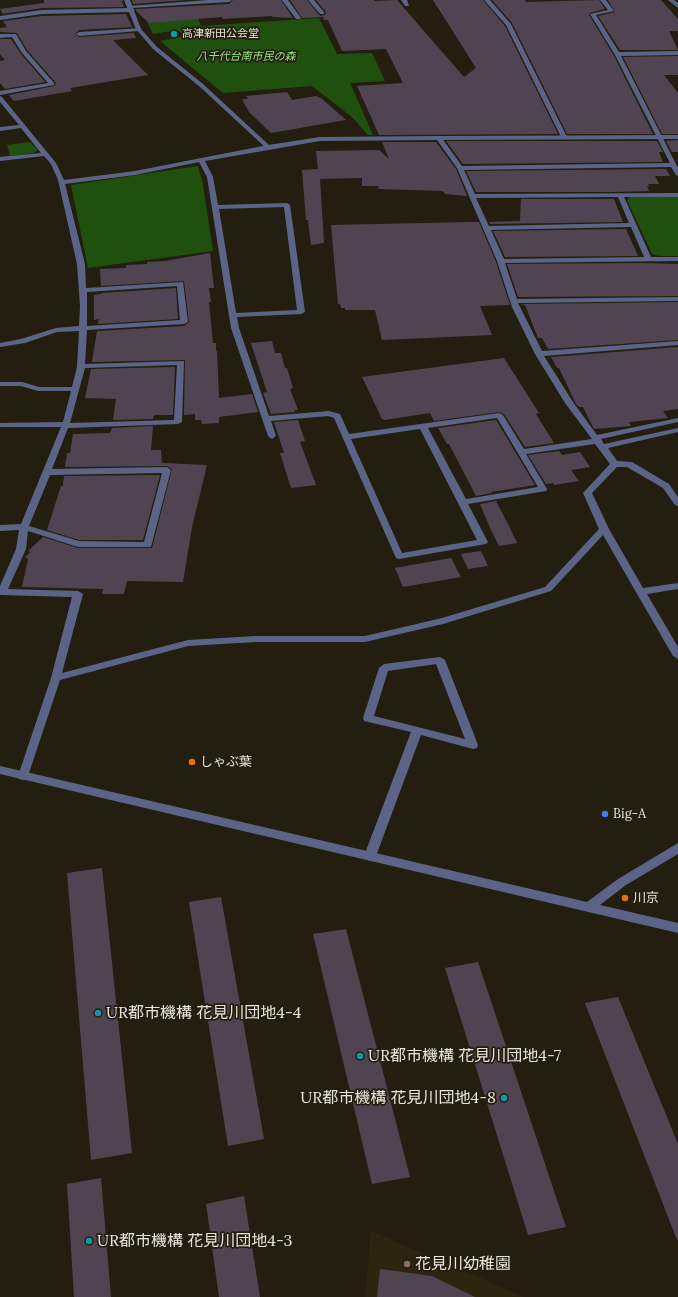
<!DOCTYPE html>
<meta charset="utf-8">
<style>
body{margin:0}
canvas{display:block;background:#231e0f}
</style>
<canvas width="678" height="1297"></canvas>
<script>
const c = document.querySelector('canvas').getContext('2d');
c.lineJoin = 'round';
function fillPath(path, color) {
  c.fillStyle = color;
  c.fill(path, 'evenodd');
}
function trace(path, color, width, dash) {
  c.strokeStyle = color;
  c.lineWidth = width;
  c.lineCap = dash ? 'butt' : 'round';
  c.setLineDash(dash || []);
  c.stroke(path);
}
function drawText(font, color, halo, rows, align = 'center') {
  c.font = font + ' Lora,"Noto Sans JP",serif';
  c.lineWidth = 3.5;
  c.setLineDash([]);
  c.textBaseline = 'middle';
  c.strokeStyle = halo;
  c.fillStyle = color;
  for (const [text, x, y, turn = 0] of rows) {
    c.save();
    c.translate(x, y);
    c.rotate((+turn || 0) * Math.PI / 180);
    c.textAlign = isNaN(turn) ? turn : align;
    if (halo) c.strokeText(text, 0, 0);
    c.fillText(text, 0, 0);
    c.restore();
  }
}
fillPath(new Path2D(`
 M371,1231L524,1297H365Z`), '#2c250f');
fillPath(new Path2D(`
 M198,18L201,26L319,18L337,54L372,53L385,81L350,83L373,135H368L352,117L312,86L223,93L160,41L186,36L177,30L153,34L147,22Z
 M30,142L38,150L33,153L10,156L7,145Z
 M198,166L203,185L213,251L88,268L71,185Z
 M630,197H678V256H659L652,254L627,200Z`), '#20500d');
fillPath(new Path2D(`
 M44,0H123V2L121,0L124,7L42,8L3,14L0,9L44,3Z
 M132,0H188L133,4Z
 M233,0H281L293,18L273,17L272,16L239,18L223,19L222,17L149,23L136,11V9L229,4Z
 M290,0H307L320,16L325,15L326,12L316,0H374L375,1L397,0L464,77L476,68L433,0H483L505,26L558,134L379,135L357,86L403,83L386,49L342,51L328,20H324L323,17L302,18Z
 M492,0H525L526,2L599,0L605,9L590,13L589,15L614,56L653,134H567L512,23Z
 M608,0H661L678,19V31H669L678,50H620L598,16L615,12Z
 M126,14L132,27L79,30L75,34L79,37L134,33L136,38L113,40L148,75L70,88L72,91L14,101L9,95L54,86L56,83L27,50L17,33L0,32V28L7,27L3,21L42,16Z
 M0,39H11L21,54L45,82L5,89L0,83V61L5,60L0,54Z
 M678,56V75H664L678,93V134H662L623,57Z
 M287,92L292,100L316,96L321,98L346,120L271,133L249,112L242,99H248L246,96Z
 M678,140V152H672L666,141Z
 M446,141H657L663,152H659L663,162L463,164Z
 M382,142H436L456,169L467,196L445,194L443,191L378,189L379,186H362V178L320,179L324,243L311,245L308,220H306L302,170L318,169L316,151L379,150L389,159Z
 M666,169L670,176H655L659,184H648L649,186H647L649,191L612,192H476L466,171Z
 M521,199H614L623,222L490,224L489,222L520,221Z
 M469,222H479L496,262L510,305L480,306L492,335L382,340L375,310H345V308H341L340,304H338L331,225Z
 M626,229L638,256L505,257L493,231Z
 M210,253L214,288H209L211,302H209L213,343H216V351H217L219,398L252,394L258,412L219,417V423L202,424L201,420H195V414L184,415L185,360L92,362L97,331L184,326L189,322L184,281L101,286L100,269L126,268V265L147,264V262L165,261Z
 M641,263L678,264V296L518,297L507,264Z
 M176,288L178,319L98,324L99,319L94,320V295L101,294V293Z
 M678,302V340L548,349L542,338H538L525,305L520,304Z
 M272,341L275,353H281L285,368H287L293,388L290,389L298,410H294L295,412L271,414L263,393L267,392L251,343Z
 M678,347V409L663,411L668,418L629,422L631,426L594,429L583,407H579L576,404L559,368H557L551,357Z
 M504,358L539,413L536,414L554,443L525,447L504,414L499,412L434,421L430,413L385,420L382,419L362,377Z
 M175,367L173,415H154L153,419L113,420L116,399L85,398L91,369Z
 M298,420L305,441L300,442L316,485L291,488L280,453H284L274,422Z
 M496,420L535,485L491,492L492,493L476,496L449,444H447L438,428Z
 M153,426L151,450H161L162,463L207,465L192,527L183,582L127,581L124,594H102L103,589L22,587L28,559L25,557L31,552L28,551L43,537L78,548H152L172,469L167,466L65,467L67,453H70L73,434L110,433L112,428Z
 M559,451L562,455L580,452L590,467L571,470L579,481L554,485L553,483L546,484L528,455Z
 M160,475L143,540H79L47,530L61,486H63L64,476Z
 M496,501L508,524L517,543L499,546L491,530L480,504Z
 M481,551L488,566L468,569L461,554Z
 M451,558L461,577L403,587L395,568Z
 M102,868L132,1153L91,1160L67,873Z
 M221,897L264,1139L228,1146L189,902Z
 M346,929L410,1177L372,1184L313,934Z
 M478,962L566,1227L528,1235L445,968Z
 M618,997L678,1144V1240H677L585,1003Z
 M101,1178L111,1297H74L67,1184Z
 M244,1196L260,1297H219L206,1204Z
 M380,1269L432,1276L475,1297H377Z`), '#514452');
fillPath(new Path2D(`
 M208,0H232L229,2L132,8L135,10L132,12L42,14L0,20V16L42,10L131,8L128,7L129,6Z
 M282,0H288L301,18L300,19H296Z
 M308,0H314L324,12V14H320Z
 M401,0H407L409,6H405Z
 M484,0H490L511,24L567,137L566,138L561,137L506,25Z
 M600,0H606L614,11L596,15L619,52L678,51V55L621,56L678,168V176L676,175L671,167L464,170L475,194L678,193V197H624L651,257H678V261L505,263L517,299L678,297V301L518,303L542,351L678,341V345L544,356L573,402L597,435L678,418V422L601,439L604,444L678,428V432L608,448L617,461L632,462L669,484L678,497V506L675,505L663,488L627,467H617L592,493L609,529L643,588L678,583V589L647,594L678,647V659L673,656L603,535L551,591L443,624L365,642H256L188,646L60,680L27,779L23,780L19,779L18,776L51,678L72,597L0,595V586L16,549L19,530L0,531V525L21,524L61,427H0V423L63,422L71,391H38L21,386H0V382H22L39,387H72L77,367L79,331L57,332L25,343L0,347V343L21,339L56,328L79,326L80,306L77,264L58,180L51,164L44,156L0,161V157L41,153L21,128L0,131V127L19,125L0,102V96L2,97L56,163L64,180L135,171L268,145L320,137L439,136L441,137L462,166L670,163L615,55L590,14L608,10ZM437,140L457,168L497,261L512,307L535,354L565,403L592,439L524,449L503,415L499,413L349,434L340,414L329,411L269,416L239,328L237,317L301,314L305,312L290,205L287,203L218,205L213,177L205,161L320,141ZM199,162L207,177L231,328L268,436L272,439L276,436L271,421L328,416L334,418L396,558L399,559L486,544L488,542L468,504L546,491L547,489L526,454L595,444L610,464L583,493L599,529L545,587L442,618L365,636H256L188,640L62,673L83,594L78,591L8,589L26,549L28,531L78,547H151L171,470L167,467L52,469L68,428L178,424L182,422L184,361L85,364L87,330L184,324L188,322L183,282L86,288L85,264L65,184L135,175ZM618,197L629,223L489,226L476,198ZM284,207L297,310L236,313L219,209ZM631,227L644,257L504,259L491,230ZM177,286L180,320L87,326V292ZM177,365L174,420L70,423L85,368ZM497,418L538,487L466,499L428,428ZM420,429L477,540L402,553L351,439ZM162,473L144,542L79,541L29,526L50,475Z
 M668,0H674L678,3V8Z
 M141,28V30L139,31L79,36L76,34L79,32Z
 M0,34H16L26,51L54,83V85L0,95V91L48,83L22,53L12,37L0,38Z
 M440,657L445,660L478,745L477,748L473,749L421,735L376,856L374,859L370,861L366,859L364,856L411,732L364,721L363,718L379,668L384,664ZM436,664L465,739L374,716L388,671Z`), '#5b6487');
fillPath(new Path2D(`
 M124,0H130L141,29L157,47L203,84L270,146V148H266L199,86L153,49L136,29Z
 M678,135V139L439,140L436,138L439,136Z
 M0,766L587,902L618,879L678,843V854L626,885L600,905L678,923V933L0,774Z`), '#5b6487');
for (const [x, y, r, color] of [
 [174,34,4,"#0f9aa8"],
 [192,762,4,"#e8710a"],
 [605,814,4,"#3f7fe0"],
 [625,898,4,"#e8710a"],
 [98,1013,4,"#0f9aa8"],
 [360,1056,4,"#0f9aa8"],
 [504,1098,4,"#0f9aa8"],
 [89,1241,4,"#0f9aa8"],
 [407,1264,4,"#8d6e63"]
]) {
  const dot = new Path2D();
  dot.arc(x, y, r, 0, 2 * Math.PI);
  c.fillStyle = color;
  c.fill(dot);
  trace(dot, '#231e0f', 1.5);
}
drawText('11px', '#e7e5db', '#231e0f', [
 ["高津新田公会堂",182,34]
], 'left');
drawText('italic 11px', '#97e57f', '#231e0f', [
 ["八千代台南市民の森",246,57]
]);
drawText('13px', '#e7e5db', '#231e0f', [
 ["しゃぶ葉",200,762],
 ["Big-A",613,814],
 ["川京",633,898]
], 'left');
drawText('16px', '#e7e5db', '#231e0f', [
 ["UR都市機構 花見川団地4-4",106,1013],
 ["UR都市機構 花見川団地4-7",368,1056],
 ["UR都市機構 花見川団地4-8",496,1098,"right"],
 ["UR都市機構 花見川団地4-3",97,1241],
 ["花見川幼稚園",415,1264]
], 'left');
</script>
